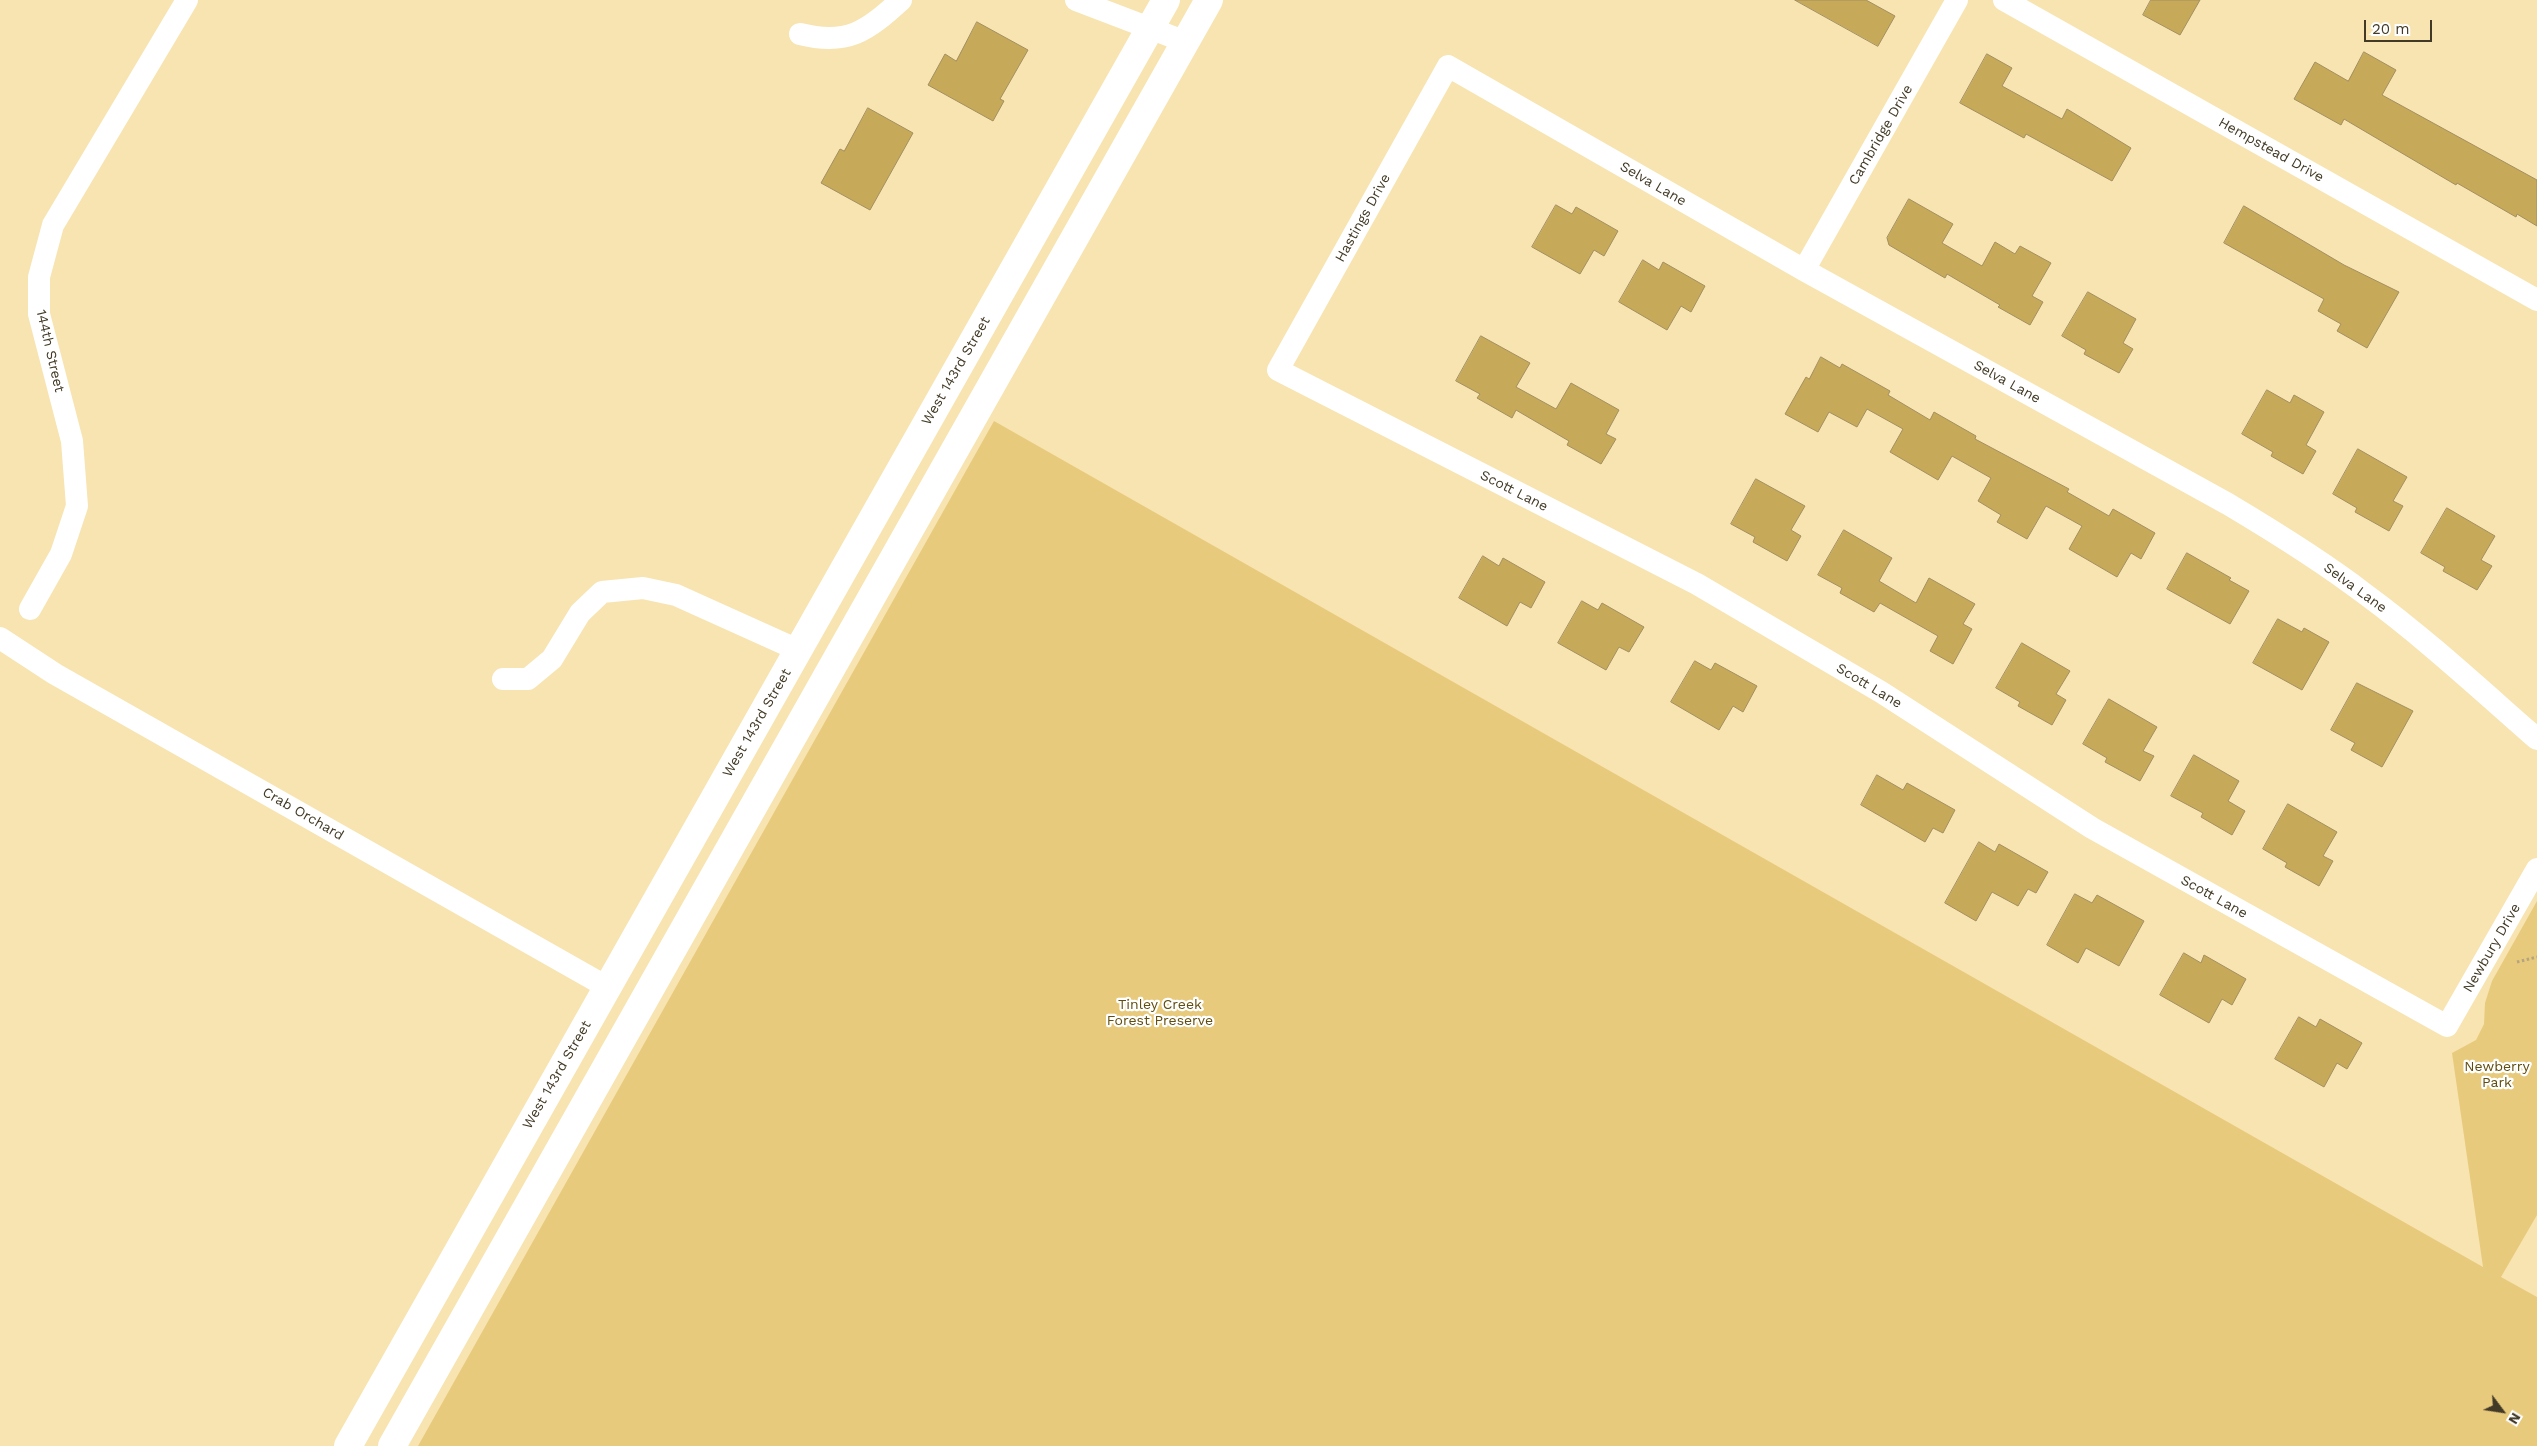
<!DOCTYPE html>
<style>
body{margin:0}
#map{position:relative;width:2537px;height:1446px;overflow:hidden;background:#f8e4b1;font-family:"Work Sans",sans-serif}
canvas{display:block}
.north{position:absolute;left:2477px;top:1386px;width:50px;height:50px;-webkit-text-stroke:4px #fff;paint-order:stroke;rotate:121deg;font-size:14px;font-weight:700;line-height:20px;text-align:center;color:#423a26}
.north::after{content:'';display:block;margin:auto;width:18px;height:22px;background:#423a26;clip-path:polygon(50% 0,100% 100%,50% 72%,0 100%)}
.scale{position:absolute;left:2364px;top:20px;width:68px;height:22px;box-sizing:border-box;border:2px solid #423a26;border-top:0;padding-left:6px;font-size:15px;line-height:18px;white-space:nowrap;color:#423a26;-webkit-text-stroke:4px #fff;paint-order:stroke}
</style>
<div id="map">
<canvas width="2537" height="1446"></canvas>
<div class="north">N</div>
<div class="scale">20 m</div>
</div>
<script>
const c = document.querySelector('canvas').getContext('2d');
c.lineJoin = 'round';
function fillPath(path, color) {
  c.fillStyle = color;
  c.fill(path, 'evenodd');
}
function trace(path, color, width, dash) {
  c.strokeStyle = color;
  c.lineWidth = width;
  c.lineCap = dash ? 'butt' : 'round';
  c.setLineDash(dash || []);
  c.stroke(path);
}
function drawText(font, color, halo, rows, align = 'center') {
  c.font = font + ' "Work Sans",sans-serif';
  c.lineWidth = 4.5;
  c.setLineDash([]);
  c.textBaseline = 'middle';
  c.strokeStyle = halo;
  c.fillStyle = color;
  for (const [text, x, y, turn = 0] of rows) {
    c.save();
    c.translate(x, y);
    c.rotate((+turn || 0) * Math.PI / 180);
    c.textAlign = isNaN(turn) ? turn : align;
    if (halo) c.strokeText(text, 0, 0);
    c.fillText(text, 0, 0);
    c.restore();
  }
}
fillPath(new Path2D(`
 M994,421L2483,1267L2452,1053L2476,1040L2484,1024L2485,1003L2492,981L2537,901V1215L2501,1277L2537,1297V1446H418Z`), '#e8ca7d');
const building = new Path2D(`
 M1795,0H1866L1895,16L1878,46Z
 M2151,0H2200L2180,35L2143,15Z
 M977,22L1028,50L1000,99L1004,101L993,121L928,85L945,54L956,61Z
 M2364,52L2396,70L2382,95L2537,180V226L2517,214L2516,217L2457,183L2456,185L2344,119L2341,125L2294,99L2315,62L2348,81Z
 M1987,54L2012,68L2002,86L2062,119L2067,109L2131,148L2112,181L2026,134L2024,138L1960,103Z
 M868,108L913,133L870,210L821,183L840,149L844,151Z
 M1909,199L1953,224L1942,243L1982,266L1995,242L2015,254L2020,246L2051,263L2032,296L2043,302L2030,325L1998,307L2000,305L1947,274L1945,278L1889,245L1887,238Z
 M1556,205L1572,214L1576,207L1618,231L1604,256L1594,250L1580,274L1532,247Z
 M2244,206L2344,265L2399,292L2367,348L2337,331L2341,324L2318,311L2324,299L2224,243Z
 M1643,260L1659,270L1663,262L1705,286L1691,312L1681,306L1667,330L1619,302Z
 M2088,292L2136,319L2123,343L2133,349L2119,373L2084,354L2086,350L2062,336Z
 M1481,336L1530,363L1516,387L1556,409L1571,383L1619,410L1606,434L1616,439L1601,464L1567,445L1569,441L1516,410L1512,418L1477,398L1480,394L1456,381Z
 M1821,357L1840,368L1842,364L1890,391L1888,395L1930,420L1934,412L1976,436L1975,439L2069,489L2067,492L2109,516L2113,509L2155,533L2141,559L2131,553L2117,577L2069,549L2082,526L2046,506L2027,539L1997,522L2001,515L1978,501L1991,478L1952,456L1938,480L1890,452L1903,429L1867,409L1857,427L1829,412L1818,432L1785,414L1806,377L1809,379Z
 M2267,390L2290,403L2294,395L2324,412L2306,445L2316,451L2303,474L2271,456L2273,452L2242,434Z
 M2358,449L2407,477L2393,501L2403,506L2389,531L2355,512L2357,508L2333,494Z
 M1756,479L1805,506L1791,530L1801,536L1787,561L1753,542L1755,537L1731,524Z
 M2447,508L2495,536L2481,560L2492,566L2477,590L2443,571L2445,567L2421,553Z
 M1844,530L1892,558L1879,581L1916,603L1929,578L1975,604L1963,624L1972,629L1953,664L1930,651L1938,636L1880,603L1874,612L1840,593L1842,588L1818,575Z
 M2187,553L2231,578L2229,580L2249,591L2230,624L2167,589Z
 M1483,556L1499,566L1503,558L1545,582L1531,608L1520,602L1507,626L1459,598Z
 M1582,601L1598,610L1602,603L1644,627L1629,652L1619,647L1606,670L1558,643Z
 M2278,619L2302,632L2304,628L2329,642L2302,690L2253,663Z
 M2022,643L2070,671L2056,694L2066,700L2052,725L2018,706L2020,702L1996,688Z
 M1695,661L1711,670L1715,663L1757,686L1743,712L1733,706L1719,730L1671,702Z
 M2357,683L2413,711L2382,767L2351,750L2355,743L2331,730Z
 M2109,699L2157,727L2143,751L2154,756L2140,781L2105,762L2107,758L2083,744Z
 M2194,755L2239,781L2228,801L2245,811L2232,835L2201,817L2203,813L2171,796Z
 M1877,775L1903,790L1907,783L1955,810L1943,833L1933,828L1925,842L1861,805Z
 M2288,804L2337,832L2323,856L2333,861L2319,886L2285,867L2287,863L2263,849Z
 M1979,842L1995,852L1999,844L2048,872L2036,893L2028,889L2018,906L1992,892L1976,921L1945,903Z
 M2075,894L2092,903L2097,895L2144,921L2119,966L2086,948L2078,963L2047,945Z
 M2184,953L2201,963L2204,955L2246,979L2232,1005L2222,999L2209,1023L2160,995Z
 M2299,1017L2316,1027L2320,1019L2362,1043L2347,1069L2337,1063L2324,1087L2275,1059Z`);
fillPath(building, '#c7a95a');
trace(building, '#a28f60', 1);
trace(new Path2D(`
 M2517,962L2537,957`), '#b5a57e', 3, [2.5, 2.5]);
trace(new Path2D(`
 M1076,0L1186,42
 M2004,0L2537,300
 M800,34C848,46 867,31 901,0
 M1804,270L1957,0
 M30,609L61,554L77,506L72,441L39,314V277L53,225L187,0
 M0,638L55,674L607,987
 M503,679H528L552,659L580,613L602,592L643,588L676,595L798,650
 M2537,739C2481,690 2425,638 2365,594C2322,561 2275,532 2228,504L1804,270L1448,66L1278,370L1697,584L1881,692L2092,828L2447,1026L2537,869`), '#fff', 22);
trace(new Path2D(`
 M348,1446L1166,0
 M392,1446L1209,0`), '#fff', 28);
drawText('14px', '#423a26', '#fff', [
 ["Cambridge Drive",1881,135,-60],
 ["Hempstead Drive",2271,150,29],
 ["Selva Lane",1653,184,30],
 ["Hastings Drive",1363,218,-61],
 ["144th Street",50,351,77],
 ["West 143rd Street",956,371,-60],
 ["Selva Lane",2007,382,29],
 ["Scott Lane",1514,491,27],
 ["Selva Lane",2355,588,36],
 ["Scott Lane",1869,686,31],
 ["West 143rd Street",757,723,-60],
 ["Crab Orchard",303,814,30],
 ["Scott Lane",2214,897,29],
 ["Newbury Drive",2492,948,-60],
 ["West 143rd Street",557,1075,-60]
]);
drawText('14px', '#614d0e', '#fff', [
 ["Tinley Creek",1160,1005],
 ["Forest Preserve",1160,1021],
 ["Newberry",2497,1067],
 ["Park",2497,1083]
]);
</script>
